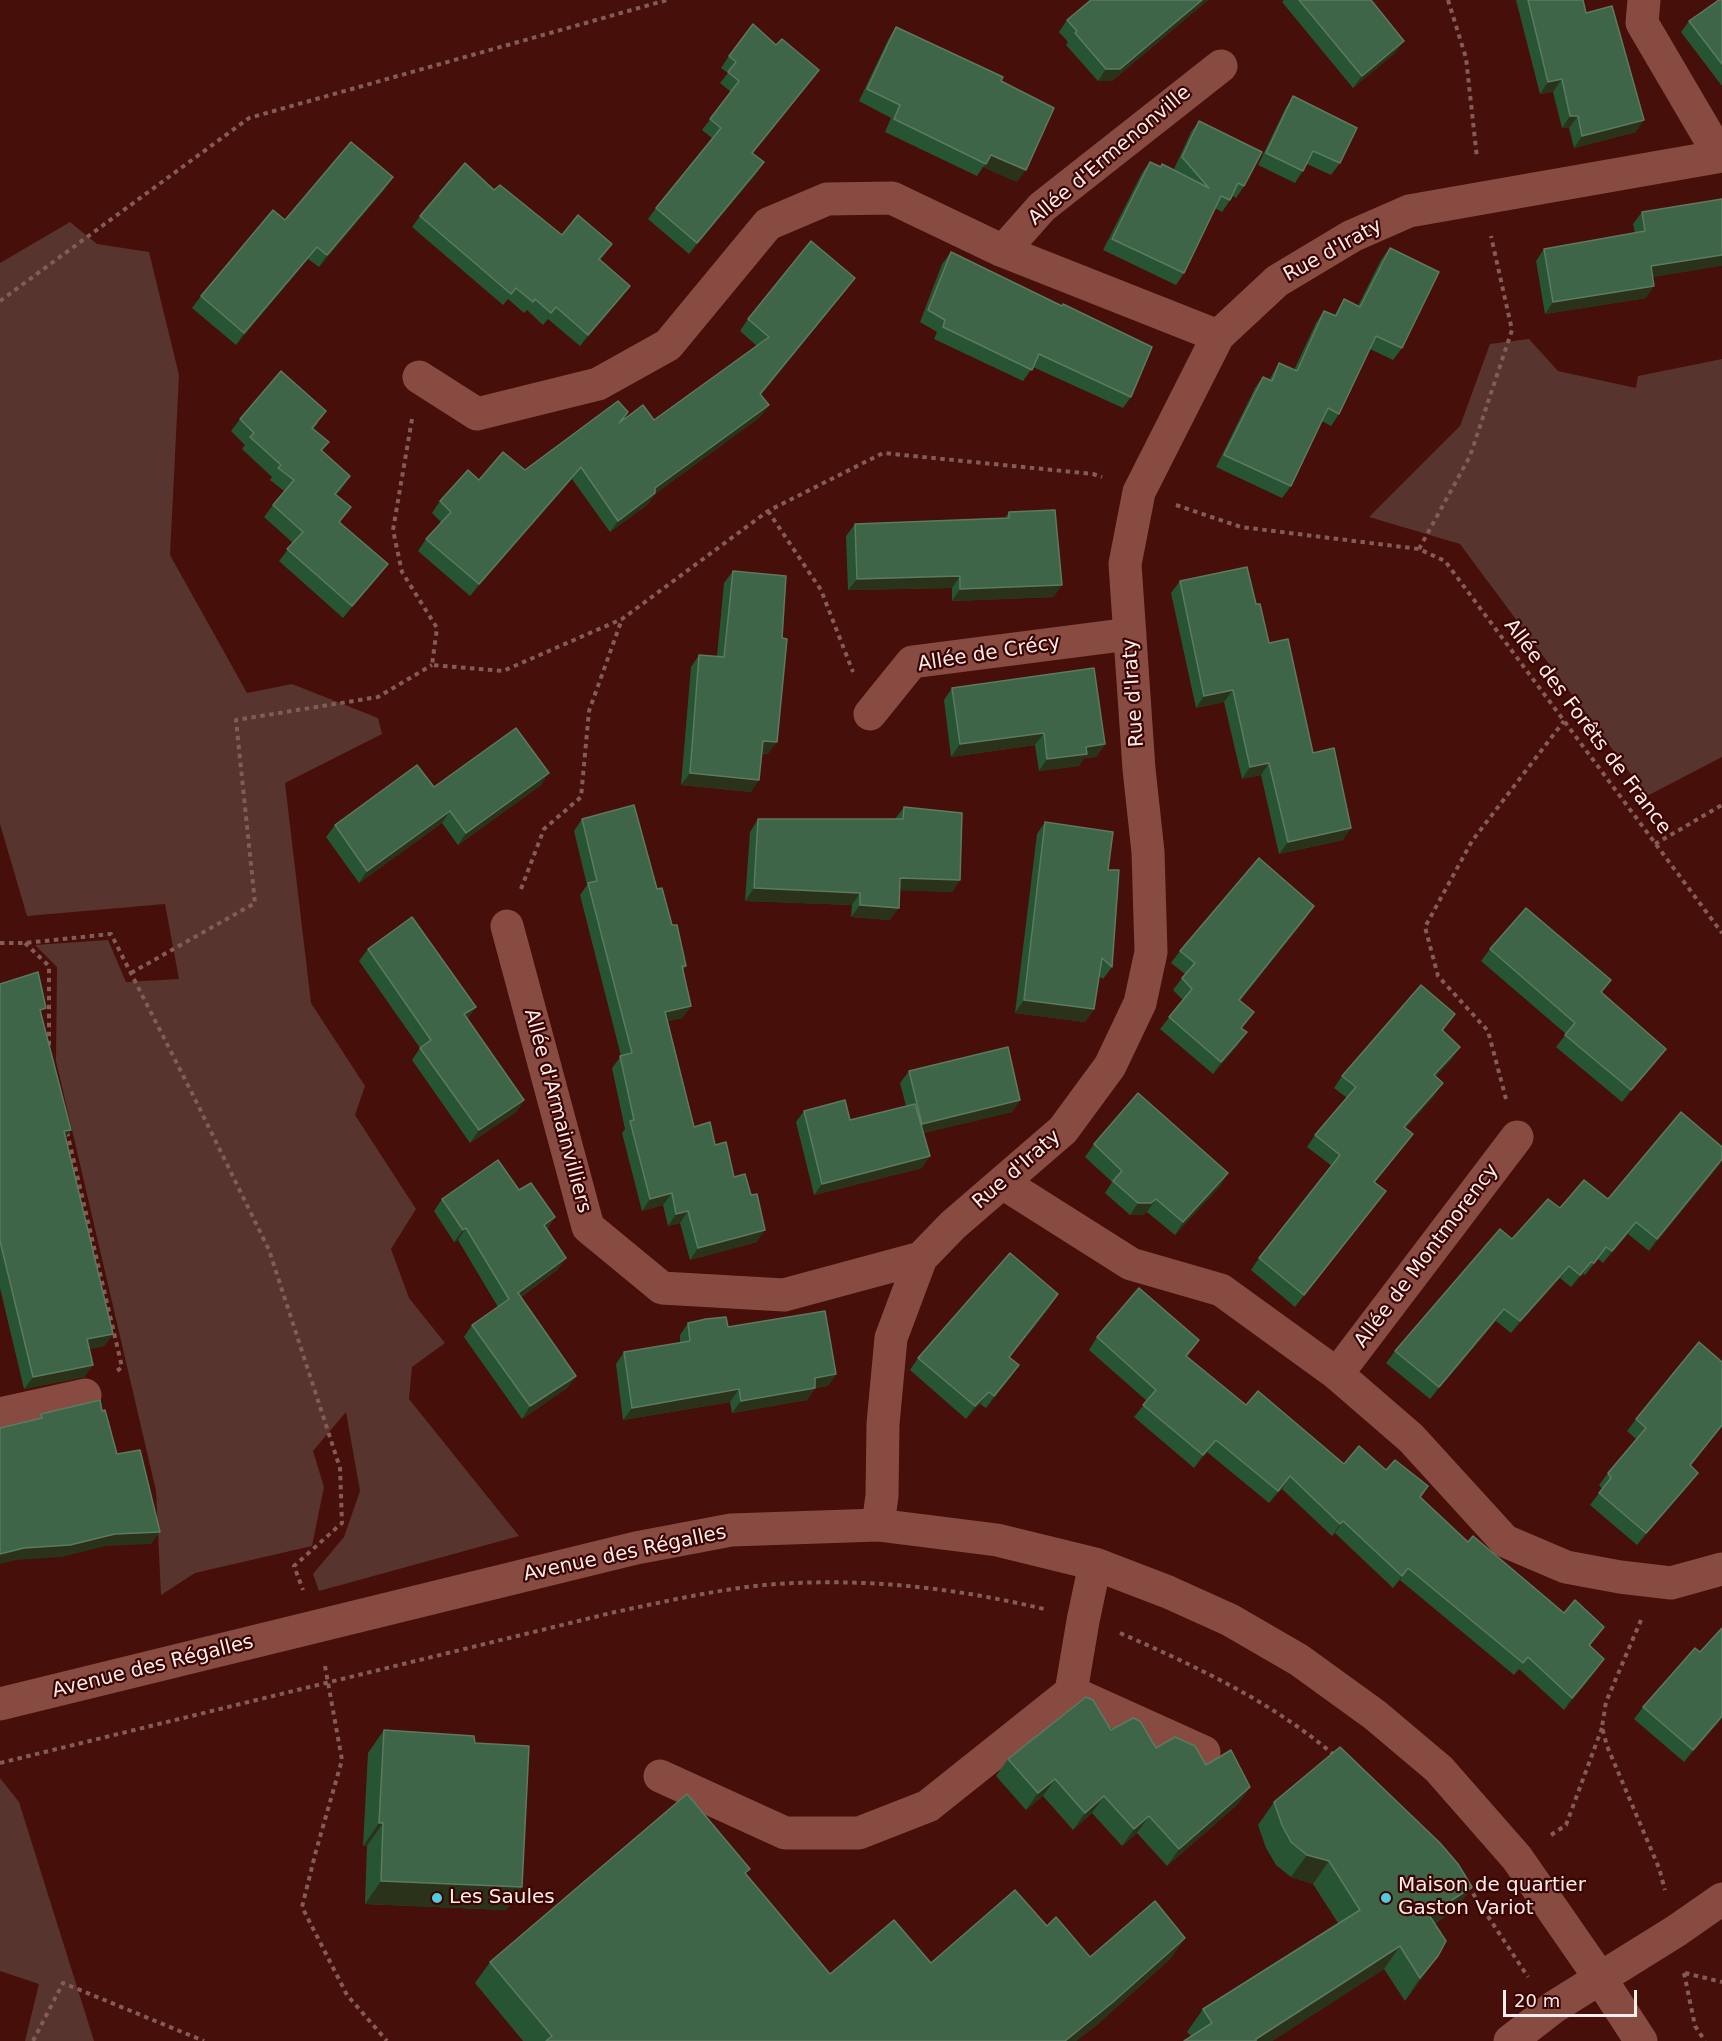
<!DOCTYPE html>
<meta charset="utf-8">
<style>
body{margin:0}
#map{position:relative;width:1722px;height:2041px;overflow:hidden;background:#460f09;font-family:"DejaVu Sans",sans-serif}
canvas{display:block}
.scale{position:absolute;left:1503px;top:1990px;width:134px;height:27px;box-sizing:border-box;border:3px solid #fdeeeb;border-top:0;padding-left:8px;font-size:18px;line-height:21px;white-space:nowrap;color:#fdeeeb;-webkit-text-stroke:4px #3b0401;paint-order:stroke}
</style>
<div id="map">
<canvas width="1722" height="2041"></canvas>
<div class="scale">20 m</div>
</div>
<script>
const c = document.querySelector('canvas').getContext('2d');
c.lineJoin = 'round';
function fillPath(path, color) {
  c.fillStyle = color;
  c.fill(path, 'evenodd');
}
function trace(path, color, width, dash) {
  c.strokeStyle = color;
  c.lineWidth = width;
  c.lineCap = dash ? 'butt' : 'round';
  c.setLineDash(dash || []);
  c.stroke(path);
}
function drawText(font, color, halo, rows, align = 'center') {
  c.font = font + ' "DejaVu Sans",sans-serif';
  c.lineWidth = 4.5;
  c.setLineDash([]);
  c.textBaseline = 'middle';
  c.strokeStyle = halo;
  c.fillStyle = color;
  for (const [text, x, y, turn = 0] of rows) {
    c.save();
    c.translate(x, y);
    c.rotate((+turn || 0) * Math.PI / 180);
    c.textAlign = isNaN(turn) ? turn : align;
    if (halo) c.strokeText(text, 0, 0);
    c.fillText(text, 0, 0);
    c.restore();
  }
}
fillPath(new Path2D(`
 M70,222L97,244L149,252L179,375L170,555L247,693L292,684L378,718L382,734L285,783L311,1003L365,1086L355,1115L416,1209L391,1249L409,1298L445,1343L412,1367L409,1399L519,1536L319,1591L313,1574L344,1537L360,1491L346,1412L313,1451L324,1487L312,1546L195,1573L161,1595L156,1491L56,1061L57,967L35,945L108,940L126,982L179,979L165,904L27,916L0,824V263Z
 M1529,339L1558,371L1636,388L1638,376L1722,359V757L1647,796L1460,544L1369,517L1460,426L1490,344Z
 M0,1778L19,1802L94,2041H25L39,1984L0,1971Z`), '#58342e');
trace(new Path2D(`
 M1448,0L1466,58L1477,158
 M0,301L249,118L667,0
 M412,419L393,530L402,572L437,628L432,665L503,671L622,619L768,511L883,453L1093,474L1102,477
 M1176,505L1241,527L1419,549L1445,561L1722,933
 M768,511L821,590L853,672
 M1419,549L1470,456L1512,330L1491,236
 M1655,844L1722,805
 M521,889L544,829L581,797L589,711L622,619
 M0,943H25L111,934L193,1095L269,1250L340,1468L342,1523L294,1566L303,1590
 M25,943L49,966V1048
 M131,973L255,903L236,720L378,697L432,665
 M1506,1099L1488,1031L1438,976L1425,927L1472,841L1564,721
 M67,1132L122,1367L117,1371
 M1641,1620L1606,1702L1602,1727L1607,1746L1659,1868L1665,1890
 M1120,1633C1195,1666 1271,1701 1334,1755
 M325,1666L342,1760L316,1851L302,1907L347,1995L387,2041
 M0,1763L615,1612C668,1601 722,1588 777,1584C867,1578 956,1588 1044,1609
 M1551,1835L1566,1825L1602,1728
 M1468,1886L1528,1977
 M1684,1973L1695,2026L1705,2041
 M1685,1973L1722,1982
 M33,2041L63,1983L204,2041`), '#845b56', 4, [4.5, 4.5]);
trace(new Path2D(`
 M1644,0L1642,23L1720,156
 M1003,251L1042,207L1221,66
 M419,377L477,414L598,384L668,345L768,224L827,199L892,198L1003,251L1218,336
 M870,714L912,662L1130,634
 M507,926L588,1227L662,1288L784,1295L921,1258
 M1003,1183L1131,1264L1221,1290L1337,1374L1411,1438L1505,1541L1566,1567L1620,1577L1671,1583L1722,1569
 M1337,1374L1517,1137
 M0,1414L85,1395
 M878,1525L882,1496L883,1424L891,1338L921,1258L953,1225L1063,1130L1110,1066L1140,1003L1151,952L1148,852L1139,769L1125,564L1139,492L1218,336L1277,281L1352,236L1409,211L1722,156
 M1095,1564L1083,1621L1071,1692L1204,1752
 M0,1704L636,1548L731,1530L878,1525L997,1540L1095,1564L1168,1592L1230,1620L1299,1660L1375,1715L1439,1769L1517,1858L1600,1978L1641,2041
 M660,1776L785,1833H859L928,1806L1071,1692
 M1510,2041L1554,2007L1676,1931L1722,1899`), '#884b41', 33);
fillPath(new Path2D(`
 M1091,0H1208L1112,81H1098L1066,45L1068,42L1059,32L1067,20Z
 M1284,0H1371L1395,53L1353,88L1282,2Z
 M1516,0H1583L1586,13L1636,132L1574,148L1569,128H1562L1553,92L1540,94Z
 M1722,0V86L1681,32L1689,21Z
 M896,27L1001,81L1017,182L983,167L977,176L885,132L891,118L859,101L888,40Z
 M776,45L819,70L810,82L753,153L764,162L756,174L689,254L648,219L656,208L712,138L702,130L731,92L720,83L728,73L721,68L729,56Z
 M1293,96L1340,163L1331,175L1307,164L1295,183L1258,165L1285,109Z
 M1199,121L1244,186L1236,198L1233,196L1222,212L1215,208L1184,273L1176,285L1103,250L1142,173L1150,162L1161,167L1177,172L1174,169L1191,132Z
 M385,189L319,267L308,259L236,345L192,308L201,296L285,220Z
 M1642,212L1653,277L1646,298L1545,314L1536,261L1544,249L1635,233L1633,224Z
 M420,216L562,235L604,256L600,260L622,297L580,346L548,319L543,325L527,310L524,313L508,299L503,305L412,227Z
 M1390,248L1402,348L1393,360L1370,349L1339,414L1331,426L1322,421L1291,486L1282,498L1216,467L1255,388L1263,377L1269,380L1279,363L1294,370L1316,323L1324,311L1334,316L1344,299L1358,306L1381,260Z
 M951,252L1131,397L1123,408L1033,367L1023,381L934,339L937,332L920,322L942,264Z
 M846,290L761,395L769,405L760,417L655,494L647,505L610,532L572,479L470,596L418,551L426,539L441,522L432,513L440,501L479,480L525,470L628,412L623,420H654L757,346L740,331L748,319Z
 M240,419L318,423L313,429L329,442L322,451L342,489L336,495L340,522L379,576L343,618L279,561L293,543L264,517L273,505L284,491L270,480L272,477L242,449L245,445L231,431Z
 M1009,512L1054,597L952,601V588L848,590L846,536L855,524L1005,518Z
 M733,571L768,754H762L751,792L681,785L691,667L699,655L717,656L724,583Z
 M1180,581L1256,604L1269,643L1313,753L1343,840L1279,854L1261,775L1242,779L1224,702L1196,708L1171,593Z
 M952,688L1105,744L1096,757L1084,758L1079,766L1039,771L1035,745L951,757L944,700Z
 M541,785L458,845L442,823L359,883L326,837L335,825L434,787Z
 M904,807L960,880L952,892L900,890L890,920L851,917L852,905L745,901L750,832L758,819H895Z
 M582,819L657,889L672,925L686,966L683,970L691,1006L682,1018L668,1021L694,1127L715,1145L734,1177L757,1242L690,1260L680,1223L668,1226L663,1205L642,1211L622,1133L625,1129L612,1068L621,1056L580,895L587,885L574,831Z
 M1045,822L1108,870L1112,967L1103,979L1099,976L1094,1009L1085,1022L1015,1013L1037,834Z
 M1306,918L1240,1001L1242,1029L1238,1045L1213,1074L1160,1029L1183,1000L1173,990L1185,974L1171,963L1180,951Z
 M368,949L468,1019L524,1100L516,1112L470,1143L412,1060L420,1048L359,961Z
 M1490,949L1602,993L1657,1061L1622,1102L1556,1047L1566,1034L1481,961Z
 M0,984L41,1015L71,1130L65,1138L113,1334L104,1346L89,1349L93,1365L84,1377L24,1389L0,1288Z
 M1455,1014L1443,1031L1452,1059L1436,1076L1435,1095L1406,1128L1413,1134L1405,1145L1375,1182L1386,1191L1377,1203L1295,1307L1251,1270L1259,1258L1332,1166L1307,1147L1315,1135L1347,1098L1334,1088L1342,1076Z
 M909,1071L1020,1100L1012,1112L923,1133L922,1168L814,1195L796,1122L804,1111L850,1120L906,1106L900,1083Z
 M1094,1144L1228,1173L1220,1186L1175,1235L1147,1212L1143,1215H1130L1105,1193L1112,1182L1085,1157Z
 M1720,1164L1649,1251L1628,1234L1603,1263L1598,1259L1585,1275L1583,1274L1571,1287L1560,1278L1511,1333L1496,1321L1430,1399L1386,1363L1395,1351L1512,1239L1560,1208L1608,1199Z
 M519,1190L555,1217L547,1229L566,1258L557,1270L521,1297L576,1376L567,1388L522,1419L464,1337L472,1325L498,1307L458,1240L454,1242L434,1211L442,1199Z
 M1050,1307L1010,1357L1011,1377L986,1408L980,1404L966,1419L910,1370L918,1358Z
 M688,1323L728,1327L836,1374L828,1386L815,1388L807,1400L732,1413L730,1402L623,1420L616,1364L624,1352L680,1343V1335Z
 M1097,1337L1199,1340L1187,1357L1246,1405L1344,1464L1386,1470L1420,1497L1468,1542L1564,1613L1604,1627L1590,1646L1596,1671L1564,1710L1519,1669L1514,1675L1400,1580L1393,1588L1335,1533L1332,1536L1282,1489L1269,1503L1207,1452L1194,1468L1134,1417L1147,1401L1089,1350Z
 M1636,1419L1691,1466L1689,1485L1637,1545L1590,1505L1602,1489L1599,1485L1608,1473L1636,1439L1627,1431Z
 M1722,1628V1718L1684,1762L1634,1719L1643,1707L1700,1652Z
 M384,1730L475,1743L522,1887L506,1910L365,1904L367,1846H363L368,1753Z
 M1111,1730L1156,1748L1206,1765L1250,1787L1238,1804L1167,1866L1137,1833L1122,1846L1092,1813L1073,1830L1043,1796L1026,1810L996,1776L1008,1759Z
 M1274,1802L1472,1887L1456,1909L1434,1924L1422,1978L1405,2001L1384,1969L1272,2041H1184L1191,2036L1187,2032L1203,2009L1338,1923L1313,1884L1291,1877L1276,1865L1266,1848L1258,1825Z
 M746,1874L830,1974L931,1963L1047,1926L1090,1957L1185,1938L1170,1959L1098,2024L1076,2041H523L475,1983L490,1962Z`), '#275534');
fillPath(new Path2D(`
 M1202,0H1208L1112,81H1098L1106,69Z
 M1404,41L1395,53L1353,88L1362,76Z
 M819,70L810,82L744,164L752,153Z
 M1562,79L1553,92L1540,94L1548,82Z
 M1570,116H1578L1569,128H1562Z
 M1644,120L1636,132L1574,148L1582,136Z
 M991,155L1026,170L1017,182L983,167Z
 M764,162L756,174L689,254L697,243Z
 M393,177L385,189L319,267L327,255Z
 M612,244L604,256L591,270L599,259Z
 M317,247L308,259L236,345L244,333Z
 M1722,255V266L1642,279L1651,266Z
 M855,278L846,290L752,406L760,394Z
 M630,286L622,297L580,346L588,335Z
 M1654,286L1646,298L1545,314L1553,302Z
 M769,405L760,417L655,494L647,505L610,532L618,521L655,488Z
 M581,467L572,479L470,596L479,584Z
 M350,476L342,489L327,506L335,494Z
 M388,564L379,576L343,618L352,606Z
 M960,576L952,588L848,590L857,579Z
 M1062,585L1054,597L952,601L960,589Z
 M1233,690L1224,702L1196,708L1204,696Z
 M1044,733L1035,745L951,757L960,744Z
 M763,741L777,742L768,754L754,753Z
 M1105,744L1096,757L1084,758L1079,766L1039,771L1047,759L1086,747Z
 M1269,763L1261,775L1242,779L1250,767Z
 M549,773L541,785L458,845L466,833Z
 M690,773L759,780L751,792L681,785Z
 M450,811L442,823L359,883L367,871Z
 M1351,828L1343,840L1279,854L1288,842Z
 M900,878L960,880L952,892L892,890Z
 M754,888L860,893L852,905L745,901Z
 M860,905L899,908L890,920L851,917Z
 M1314,906L1306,918L1231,1012L1239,1000Z
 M1024,1000L1094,1009L1085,1022L1015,1013Z
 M691,1006L682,1018L657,1024L665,1012Z
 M476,1007L468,1019L464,1014Z
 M1247,1032L1238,1045L1213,1074L1221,1062Z
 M1460,1047L1452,1059L1426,1087L1434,1075Z
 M1666,1049L1657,1061L1622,1102L1631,1090Z
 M1443,1083L1435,1095L1396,1139L1404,1127Z
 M524,1100L516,1112L470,1143L479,1130Z
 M1020,1100L1012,1112L913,1136L922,1124Z
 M71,1130L62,1142L64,1131Z
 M1413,1134L1405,1145L1366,1193L1374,1182Z
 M930,1156L922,1168L814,1195L822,1184Z
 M1722,1159L1720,1164L1649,1251L1657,1239Z
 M1228,1173L1220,1186L1175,1235L1183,1222Z
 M1386,1191L1377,1203L1295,1307L1304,1295Z
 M672,1193L663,1205L642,1211L650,1199Z
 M1156,1199L1147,1212L1143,1215H1130L1138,1203Z
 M688,1211L680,1223L668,1226L676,1214Z
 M555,1217L546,1229L544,1225Z
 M1636,1222L1628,1234L1603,1263L1612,1251Z
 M466,1228L458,1240L454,1242L463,1230Z
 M765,1230L757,1242L690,1260L698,1248Z
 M566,1258L557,1270L509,1305L518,1293Z
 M1591,1262L1583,1274L1571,1287L1580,1275Z
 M1569,1266L1560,1278L1511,1333L1520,1321Z
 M1058,1294L1050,1307L1000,1369L1009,1357Z
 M1504,1309L1496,1321L1430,1399L1439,1387Z
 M113,1334L104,1346L79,1351L87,1339Z
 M1199,1340L1190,1353L1177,1368L1186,1356Z
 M93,1365L84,1377L24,1389L33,1377Z
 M1019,1365L1011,1377L986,1408L994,1396Z
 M836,1374L828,1386L815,1388L807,1400L732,1413L741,1401L815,1378Z
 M576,1376L567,1388L522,1419L530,1406Z
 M739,1389L730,1402L623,1420L632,1408Z
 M989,1392L980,1404L966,1419L975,1406Z
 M1722,1425V1427L1682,1477L1690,1465Z
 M1216,1440L1207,1452L1194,1468L1203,1455Z
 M1698,1473L1689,1485L1637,1545L1646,1533Z
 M1290,1476L1282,1489L1269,1503L1278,1491Z
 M1343,1521L1335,1533L1332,1536L1340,1524Z
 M160,1532L151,1544L106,1546L62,1557L16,1560L0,1564V1554L24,1548L115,1534Z
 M1408,1568L1400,1580L1393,1588Z
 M1604,1659L1596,1671L1564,1710L1572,1698Z
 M1722,1716V1718L1684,1762L1693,1750Z
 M1055,1779L1043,1796L1026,1810L1038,1793Z
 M1250,1787L1238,1804L1167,1866L1179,1849Z
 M1104,1796L1092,1813L1073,1830L1085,1813Z
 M1149,1816L1137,1833L1122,1846L1134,1829Z
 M379,1823H383L367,1846H363Z
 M1307,1855L1329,1861L1313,1884L1291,1877Z
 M381,1881L522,1887L506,1910L365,1904Z
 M1472,1887L1456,1909L1413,1937L1429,1915Z
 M1185,1938L1170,1959L1098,2024L1076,2041H1065Z
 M1400,1946L1384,1969L1272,2041H1254L1256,2039Z
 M1438,1956L1422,1978L1405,2001L1420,1978Z`), '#2a321a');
const building = new Path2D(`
 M1091,0H1202L1120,69H1106L1075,33L1077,31L1067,20Z
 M1299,0H1371L1404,41L1362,76Z
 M1528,0H1583L1586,13L1612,6L1644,120L1582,136L1578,116H1570L1562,79L1548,82Z
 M1719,0H1722V64L1689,21Z
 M753,24L776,45L782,39L819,70L752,153L764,162L697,243L656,208L721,128L710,119L739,81L728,72L736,62L729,56Z
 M896,27L1003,77L1001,81L1054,108L1026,170L991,155L986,164L894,119L900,105L867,89Z
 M1293,96L1357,128L1340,163L1313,151L1303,171L1266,153Z
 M1199,121L1262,152L1244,186L1238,183L1230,200L1221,196L1184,273L1112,239L1150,162L1161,167L1162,164L1209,188L1182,157Z
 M351,142L393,177L327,255L317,247L244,333L201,296L273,210L285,220Z
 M465,163L494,190L500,185L562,235L578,215L612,244L599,259L630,286L588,335L556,307L551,313L535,299L533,302L516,288L511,294L420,216Z
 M1722,199V255L1651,266L1654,286L1553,302L1544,249L1645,231L1642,212Z
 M811,241L855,278L760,394L769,405L655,488V493L618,521L581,467L479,584L426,539L451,512L440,501L468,470L479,480L503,452L525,470L618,401L628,412L619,423L643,405L654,420L769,337L748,319Z
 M1390,248L1439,272L1402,348L1376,336L1339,414L1328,408L1291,486L1224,455L1263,377L1272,381L1279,363L1297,371L1324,311L1336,316L1344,299L1360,307Z
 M951,252L1062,306L1063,304L1152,347L1131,397L1039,354L1032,370L943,327L945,320L928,310Z
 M281,371L326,411L312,428L329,442L321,450L350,476L335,494L351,507L339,522L388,564L352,606L287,549L303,532L273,505L294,480L278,468L281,465L250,437L254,433L240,419Z
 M1055,510L1062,585L960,589V576L857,579L855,524L1009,518V512Z
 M1247,567L1256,604H1260L1269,643L1288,639L1313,753L1334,748L1351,828L1288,842L1269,763L1250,767L1233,690L1204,696L1180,581Z
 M733,571L786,576L782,638L787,639L777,742L763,741L759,780L690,773L699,655L724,657Z
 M1094,668L1105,744L1086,747L1087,754L1047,759L1044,733L960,744L952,688Z
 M516,728L549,773L466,833L450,811L367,871L335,825L417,765L434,787Z
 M634,805L657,889L662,888L672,925H677L686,966H682L691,1006L665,1012L694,1127L710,1122L715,1145L726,1142L734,1177L745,1174L751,1195L757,1194L765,1230L698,1248L688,1211L676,1214L672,1193L650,1199L630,1121L634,1120L620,1056L632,1053L588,883L597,881L582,819Z
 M904,807L962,813L960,880L900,878L899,908L860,905V893L754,888L758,819H903Z
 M1045,822L1113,832L1108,870H1119L1112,967L1102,958L1094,1009L1024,1000Z
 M1259,858L1314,906L1239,1000L1254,1012L1241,1028L1247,1032L1221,1062L1169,1017L1192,989L1182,978L1195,963L1180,951Z
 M1526,908L1611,980L1601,992L1666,1049L1631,1090L1565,1035L1575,1023L1490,949Z
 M412,917L476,1007L464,1014L524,1100L479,1130L420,1048L431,1040L368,949Z
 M38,972L46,1008L40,1010L71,1130L64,1131L113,1334L87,1339L93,1365L33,1377L0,1241V984Z
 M1421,985L1455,1014L1442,1030L1460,1047L1434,1075L1443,1083L1404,1127L1413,1134L1374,1182L1386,1191L1304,1295L1259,1258L1340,1155L1315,1135L1356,1087L1342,1076Z
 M1008,1047L1020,1100L922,1124L909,1071Z
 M1138,1093L1228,1173L1183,1222L1156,1199L1151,1203H1138L1113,1181L1122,1171L1094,1144Z
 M845,1100L850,1120L915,1104L930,1156L822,1184L804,1111Z
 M1681,1112L1722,1147V1159L1657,1239L1636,1222L1612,1251L1606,1247L1594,1263L1591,1262L1580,1275L1569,1266L1520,1321L1504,1309L1439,1387L1395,1351L1500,1229L1512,1239L1548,1199L1560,1208L1584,1180L1608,1199Z
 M498,1160L519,1190L531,1183L555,1217L544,1225L566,1258L518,1293L576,1376L530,1406L472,1325L509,1299L466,1228L463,1230L442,1199Z
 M1010,1253L1058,1294L1009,1357L1019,1365L994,1396L989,1392L975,1406L918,1358Z
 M1139,1288L1199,1340L1186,1356L1246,1405L1258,1391L1344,1464L1359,1446L1386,1470L1395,1460L1428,1486L1420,1497L1468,1542L1473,1536L1564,1613L1575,1600L1604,1627L1589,1645L1604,1659L1572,1698L1528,1657L1523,1663L1408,1568L1402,1576L1343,1521L1340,1524L1290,1476L1278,1491L1216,1440L1203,1455L1143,1405L1156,1390L1097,1337Z
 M825,1311L836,1374L815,1378V1388L741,1401L739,1389L632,1408L624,1352L690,1341L688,1323L706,1319L726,1317L728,1327Z
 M1699,1342L1722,1362V1425L1690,1465L1698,1473L1646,1533L1599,1493L1611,1478L1608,1473L1646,1428L1636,1419Z
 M100,1400L102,1411L105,1410L117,1454L140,1450L160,1532L115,1534L70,1545L24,1548L0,1554V1428L42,1418L41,1414Z
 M1722,1628V1716L1693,1750L1643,1707L1695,1648L1700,1652Z
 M1086,1697L1093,1700L1111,1730L1133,1718L1140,1721L1156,1748L1175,1737L1195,1746L1206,1765L1231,1750L1250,1787L1179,1849L1149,1816L1134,1829L1104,1796L1085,1813L1055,1779L1038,1793L1008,1759Z
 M384,1730L474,1736L475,1743L529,1746L522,1887L381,1881L383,1823H379Z
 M1340,1747L1440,1843L1458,1864L1472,1887L1429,1915L1446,1941L1438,1956L1420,1978L1400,1946L1256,2039V2041H1184L1212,2023L1203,2009L1360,1910L1329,1861L1307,1855L1291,1842L1282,1825L1274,1802Z
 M687,1794L750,1869L745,1873L830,1974L894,1920L931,1963L1015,1890L1047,1926L1056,1917L1090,1957L1155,1901L1185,1938L1113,2002L1065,2041H546L552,2036L490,1962Z`);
fillPath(building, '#3e6547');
trace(building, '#5c7a61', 1.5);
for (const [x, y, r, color] of [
 [437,1898,6,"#54cade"],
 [1386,1898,6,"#54cade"]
]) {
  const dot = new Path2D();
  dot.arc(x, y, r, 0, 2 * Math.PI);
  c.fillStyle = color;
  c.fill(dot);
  trace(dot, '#3b0401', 2);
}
drawText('20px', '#fdeeeb', '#3b0401', [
 ["Allée d'Ermenonville",1110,156,-40],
 ["Rue d'Iraty",1333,251,-29],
 ["Allée de Crécy",989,654,-9],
 ["Rue d'Iraty",1134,693,-94],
 ["Allée des Forêts de France",1587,727,53],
 ["Allée d'Armainvilliers",557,1111,75],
 ["Rue d'Iraty",1017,1170,-41],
 ["Allée de Montmorency",1427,1256,-53],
 ["Avenue des Régalles",625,1554,-12],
 ["Avenue des Régalles",153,1667,-14]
]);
drawText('20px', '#fdeeeb', '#3b0401', [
 ["Maison de quartier",1398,1886],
 ["Gaston Variot",1398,1909],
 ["Les Saules",449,1898]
], 'left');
</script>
